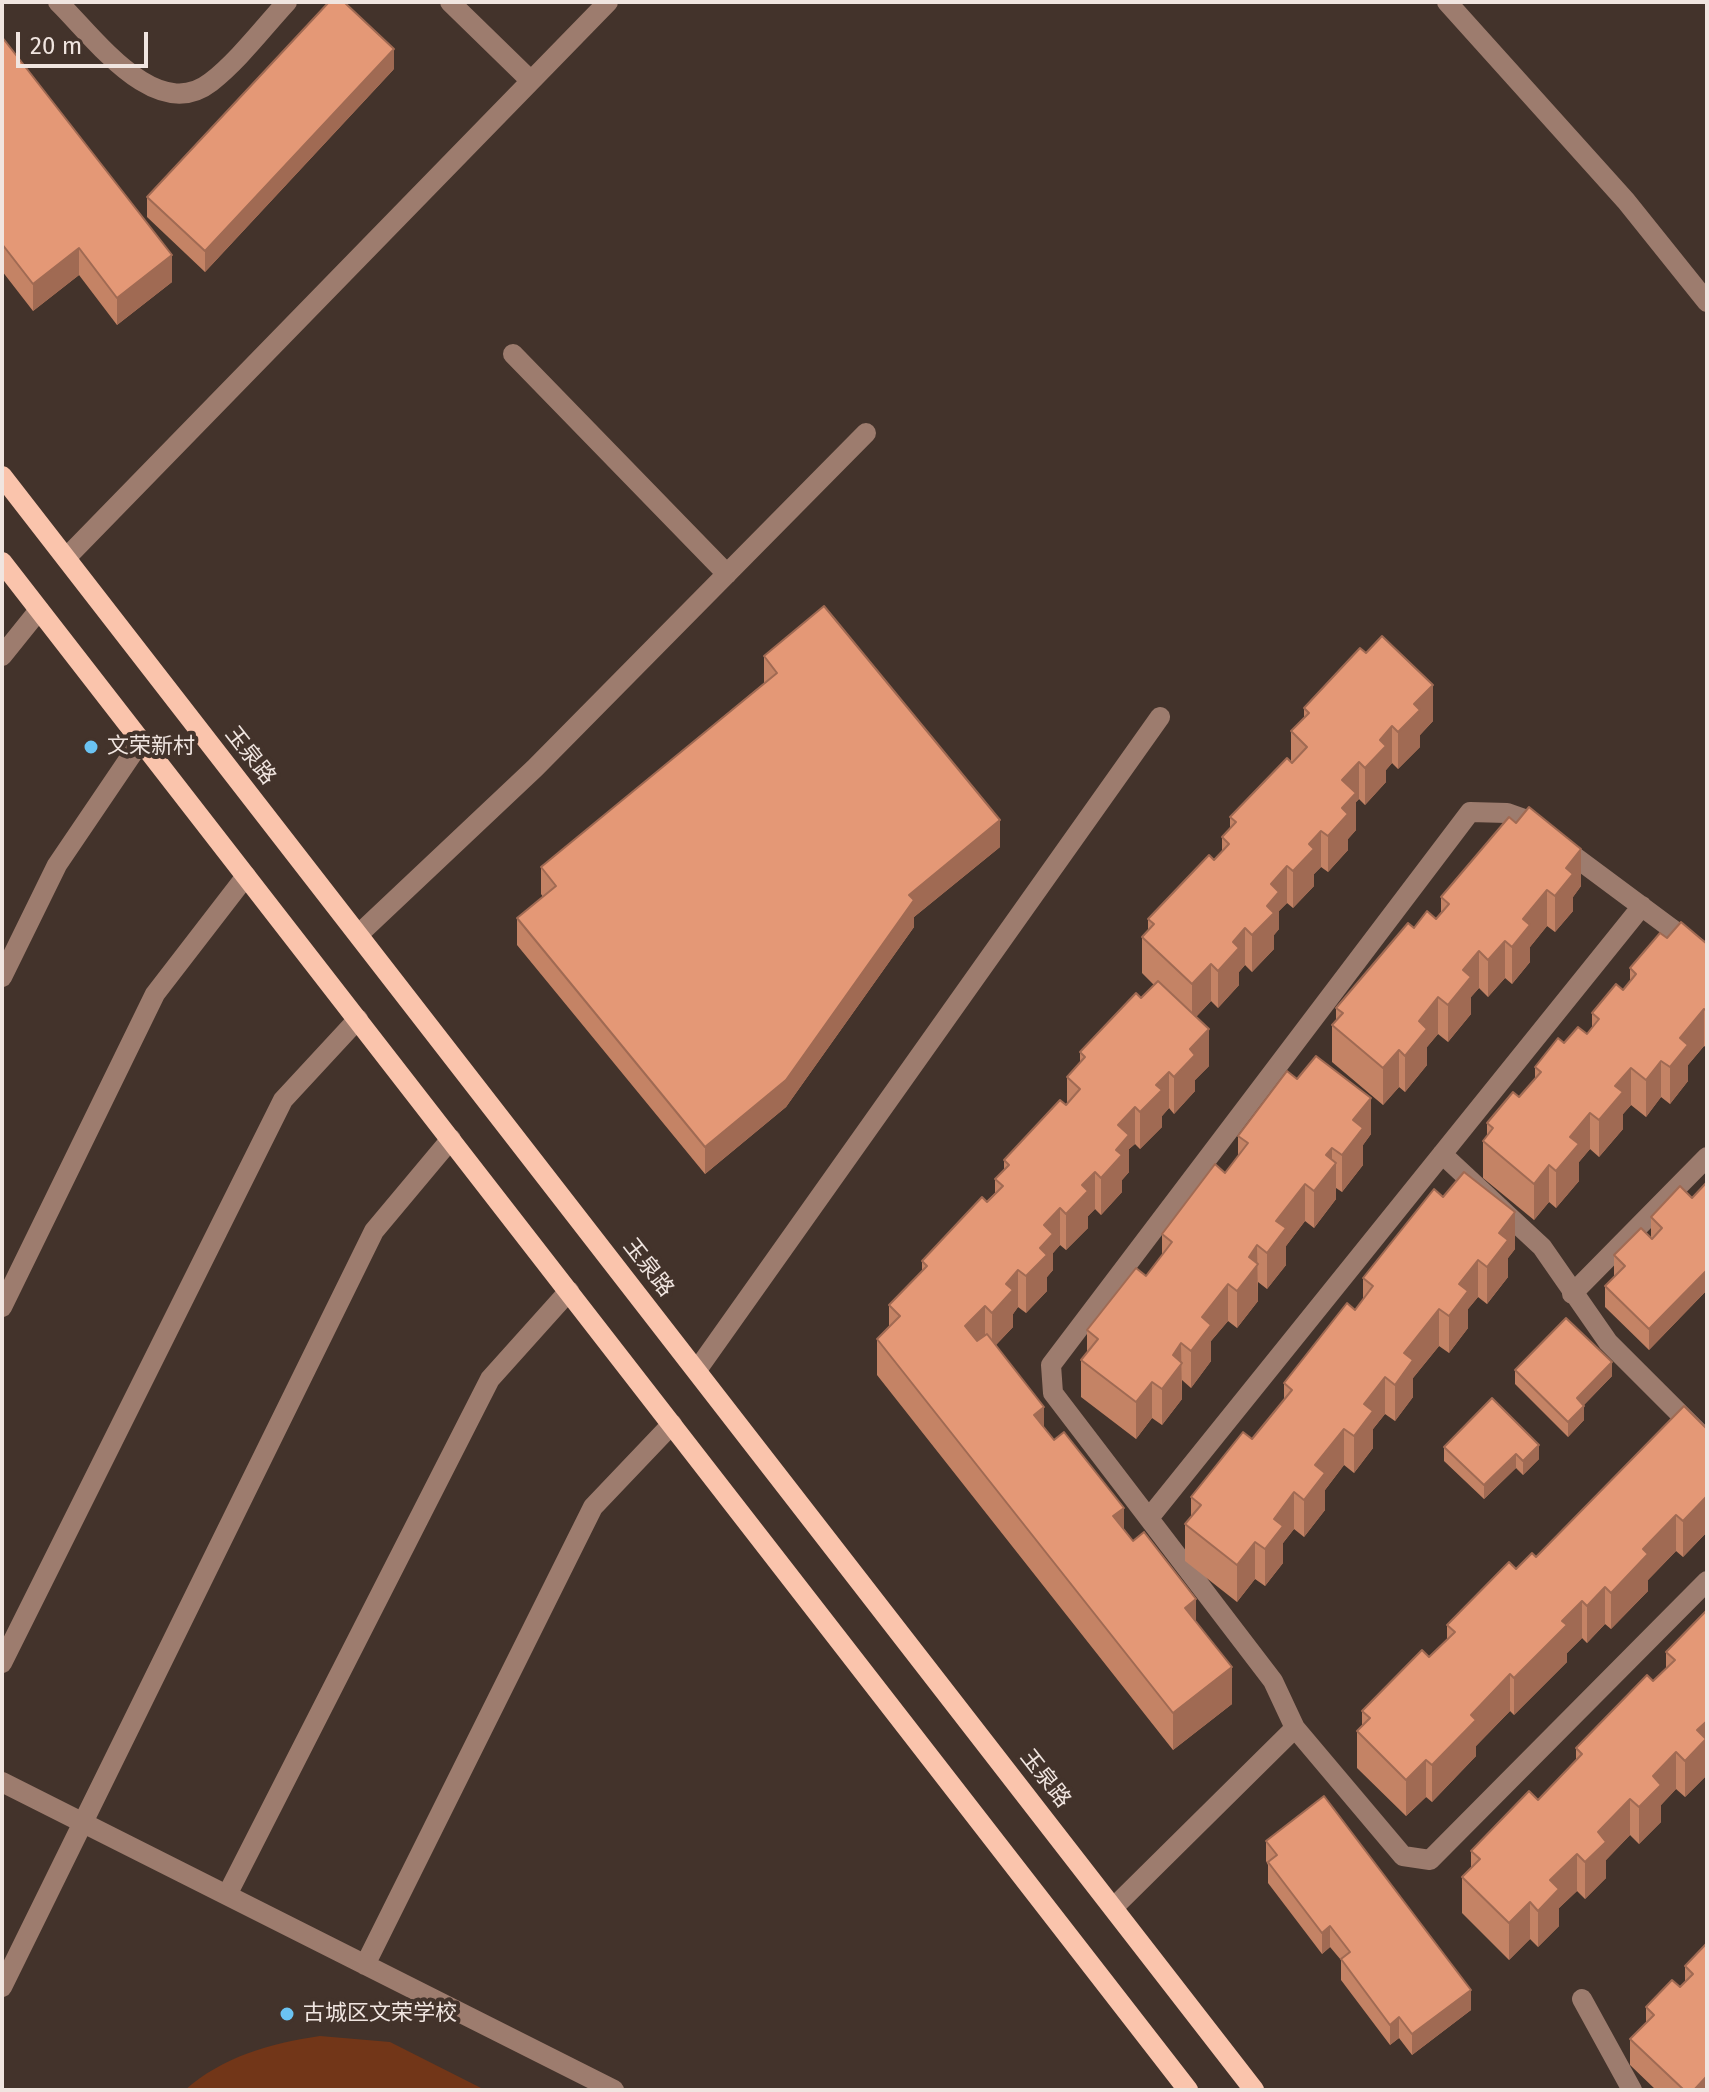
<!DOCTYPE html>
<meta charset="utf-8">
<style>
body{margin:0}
#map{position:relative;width:1709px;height:2092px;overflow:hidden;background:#43332b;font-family:"Fira Sans",sans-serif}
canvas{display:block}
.frame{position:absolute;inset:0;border:4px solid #f0e5e0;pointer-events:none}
.scale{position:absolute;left:16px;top:32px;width:132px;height:36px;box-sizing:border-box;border:4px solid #f0e5e0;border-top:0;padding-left:10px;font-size:24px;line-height:28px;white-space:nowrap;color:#f0e5e0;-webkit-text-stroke:6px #43332b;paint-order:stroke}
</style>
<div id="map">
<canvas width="1709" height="2092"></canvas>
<div class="frame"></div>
<div class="scale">20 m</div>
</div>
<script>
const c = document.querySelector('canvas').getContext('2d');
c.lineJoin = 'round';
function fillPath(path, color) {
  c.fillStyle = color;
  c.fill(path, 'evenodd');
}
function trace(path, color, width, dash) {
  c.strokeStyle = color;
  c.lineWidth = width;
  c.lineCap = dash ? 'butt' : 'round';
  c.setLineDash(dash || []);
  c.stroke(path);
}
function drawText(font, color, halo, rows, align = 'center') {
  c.font = font + ' "Fira Sans","Noto Sans SC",sans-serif';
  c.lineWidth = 8;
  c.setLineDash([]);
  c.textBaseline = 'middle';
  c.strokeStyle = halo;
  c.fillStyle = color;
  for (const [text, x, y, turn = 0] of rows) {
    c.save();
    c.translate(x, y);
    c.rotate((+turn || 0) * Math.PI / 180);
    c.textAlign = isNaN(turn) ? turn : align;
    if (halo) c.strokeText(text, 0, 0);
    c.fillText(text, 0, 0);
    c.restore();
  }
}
fillPath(new Path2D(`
 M320,2036L390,2042L485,2090H185C222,2057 271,2043 320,2036Z`), '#723618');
trace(new Path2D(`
 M58,2C94,37 156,125 211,82C239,60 263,28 287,2
 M450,2L531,81
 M1447,2L1626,201L1707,302
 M513,354L727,574
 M66,558L608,2
 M2,656L39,610
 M359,934L535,768L866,433
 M1707,955L1524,819L1507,813L1470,812L1051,1365L1053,1393L1273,1681L1295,1728L1403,1856L1430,1860L1707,1581
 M2,977L57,865L141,741
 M1442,1154L1542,1247L1608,1342L1707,1441
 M1572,1294L1707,1157
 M2,1307L155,994L246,876
 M697,1370L1160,717
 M1149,1518L1642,906
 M2,1663L283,1100L358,1019
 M2,1782L614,2090
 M227,1895L490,1379L569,1291
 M1114,1907L1295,1728
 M365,1965L593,1507L672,1424
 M2,1987L374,1231L451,1139
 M1582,1999L1632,2090`), '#9d7c6e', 20);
trace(new Path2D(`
 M2,476L1254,2090
 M2,562L1188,2090`), '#fac4ac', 20);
fillPath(new Path2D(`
 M2,37L172,282L117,325L79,275L33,311L2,271Z
 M394,69L205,272L147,217V197Z
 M764,656L1000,847L914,917V927L786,1107L705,1174L517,945V918L543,897L541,894V867L764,683Z
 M1304,708L1433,721L1420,735V747L1398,769L1392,763L1386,770V782L1365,805L1359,799L1356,802V830L1348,839V850L1328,872L1321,867L1314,874V886L1293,908L1287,903L1279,911V929L1274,935V949L1252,972L1245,965L1239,972V985L1218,1008L1211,1001L1196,1017L1209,1066L1195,1080V1091L1174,1114L1169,1108L1162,1116V1127L1140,1149L1135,1144L1129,1149V1172L1122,1180V1192L1101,1215L1095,1209L1088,1216V1228L1066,1250L1060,1245L1053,1253V1270L1047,1277V1291L1026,1313L1018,1307L1013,1314V1327L996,1345L1044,1427L1196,1621L1232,1704L1173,1750L877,1375V1339L889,1326V1305L922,1272V1261L995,1193V1179L1004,1170V1160L1067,1103V1077L1080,1063V1052L1141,998L1154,985L1142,973V937L1148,930V919L1222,852V837L1230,828V817L1291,761V731L1304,718Z
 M1581,886L1573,897V911L1555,932L1547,926L1530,947V962L1512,984L1505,978L1488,997L1479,988L1471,997V1014L1448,1042L1438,1034L1427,1047V1065L1405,1092L1399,1087L1383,1105L1332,1062V1025L1336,1021V1008L1414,928L1436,919L1441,912V897Z
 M1667,938L1707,944V1048L1704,1046L1688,1065V1081L1670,1104L1661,1097L1646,1117L1631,1105L1623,1114V1129L1599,1157L1590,1149L1579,1162V1181L1556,1208L1549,1202L1534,1220L1483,1178V1141L1487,1136V1123L1519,1097L1535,1079V1067L1564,1043L1587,1034L1592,1027V1013L1623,990L1630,982V968Z
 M1371,1134L1363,1145V1165L1342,1192L1336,1188V1199L1314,1228L1305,1221L1286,1246V1265L1267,1289L1258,1282V1301L1237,1328L1228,1321L1211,1341V1361L1191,1388L1182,1380V1399L1162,1425L1152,1418L1136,1439L1081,1397V1360L1087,1352V1330L1146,1276L1162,1255V1234L1225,1173L1238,1156V1136Z
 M1707,1182V1290L1649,1350L1605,1307V1286L1614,1277V1255L1651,1237V1217L1692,1198Z
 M1515,1249L1508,1258V1277L1487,1304L1478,1297L1468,1309V1328L1449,1353L1439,1346L1413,1378V1397L1395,1421L1385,1414L1373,1429V1448L1354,1473L1344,1465L1325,1490V1510L1304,1537L1294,1529L1283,1543V1563L1265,1586L1255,1579L1237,1602L1185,1561V1524L1191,1517V1497L1252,1439L1284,1399V1383L1355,1310L1363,1299V1278Z
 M1515,1370L1612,1376L1584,1405V1420L1568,1437L1515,1384Z
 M1492,1398L1539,1459L1523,1475L1516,1468L1484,1499L1444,1461V1447Z
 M1707,1429V1532L1683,1557L1676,1551L1648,1580V1591L1611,1629L1605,1624L1587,1643L1582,1638L1567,1653V1662L1514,1715L1510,1711L1476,1746V1756L1432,1802L1426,1797L1406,1816L1357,1768V1731L1362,1725V1711L1429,1657L1447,1639V1625L1516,1569L1536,1557Z
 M1707,1610L1706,1776L1685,1797L1676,1789L1661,1805V1822L1639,1844L1630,1835L1606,1860V1878L1585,1899L1577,1891L1559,1908V1926L1538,1947L1530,1939L1509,1960L1462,1913V1877L1471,1868V1851L1538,1800L1576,1760V1748L1653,1681L1666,1669V1652Z
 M1266,1841L1471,2010L1412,2055L1399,2038L1390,2045L1341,1980V1960L1330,1947L1322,1954L1268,1883V1865L1266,1861Z
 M1707,1943V2090H1656L1630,2065V2039L1646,2023V2007L1680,1987L1685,1982V1966Z`), '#c48365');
fillPath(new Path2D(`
 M394,49V69L205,272V251Z
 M79,248V275L33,311V284Z
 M172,255V282L117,325V298Z
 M1433,685V721L1420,735V747L1398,769V732L1414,704Z
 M1392,726V763L1386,770V782L1365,805V768L1380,740Z
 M1359,762V799L1356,802V830L1348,839V850L1328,872V836L1342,780Z
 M1000,820V847L914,917V927L786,1107L705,1174V1147L909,895Z
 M1321,831V867L1314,874V886L1293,908V871L1309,844Z
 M1581,849V886L1573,897V911L1555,932V896L1566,868Z
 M1287,866V903L1279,911V929L1274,935V949L1252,972V935L1267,906L1271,884Z
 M1547,890V926L1530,947V962L1512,984V947L1523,919Z
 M1245,928V965L1239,972V985L1218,1008V971L1233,942Z
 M1505,941V978L1488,997V960Z
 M1479,951V988L1471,997V1014L1448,1042V1005L1463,970Z
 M1211,964V1001L1192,1021V984Z
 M1438,997V1034L1427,1047V1065L1405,1092V1056L1419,1021Z
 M1704,1009V1046L1688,1065V1081L1670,1104V1067L1680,1038Z
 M1209,1029V1066L1195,1080V1091L1174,1114V1077L1190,1049Z
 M1399,1050V1087L1383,1105V1068Z
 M1661,1061V1097L1646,1117V1080Z
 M1631,1068V1105L1623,1114V1129L1599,1157V1120L1615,1086Z
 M1169,1072V1108L1162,1116V1127L1140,1149V1112L1156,1085Z
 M1371,1098V1134L1363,1145V1165L1342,1192V1155L1353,1120Z
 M1135,1107V1144L1129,1149V1172L1122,1180V1192L1101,1215V1178L1118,1125Z
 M1590,1113V1149L1579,1162V1181L1556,1208V1171L1570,1137Z
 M1332,1148V1168L1336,1163V1199L1314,1228V1191L1326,1155Z
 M1549,1165V1202L1534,1220V1184Z
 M1095,1172V1209L1088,1216V1228L1066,1250V1214L1082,1185Z
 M1305,1184V1221L1286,1246V1265L1267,1289V1253L1276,1221Z
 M1060,1208V1245L1053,1253V1270L1047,1277V1291L1026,1313V1276L1040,1248L1044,1225Z
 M1515,1212V1249L1508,1258V1277L1487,1304V1267L1499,1233Z
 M1257,1245L1258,1301L1237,1328V1291L1249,1257Z
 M1478,1260V1297L1468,1309V1328L1449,1353V1316L1459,1284Z
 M1018,1270V1307L1013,1314V1327L992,1349V1313L1006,1284Z
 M1707,1270V1290L1649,1350V1329Z
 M1228,1284V1321L1211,1341V1361L1191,1388V1351L1202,1317Z
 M985,1306V1343L965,1363V1326Z
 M1439,1309V1346L1413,1378V1397L1395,1421V1385L1404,1353Z
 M1181,1343L1182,1399L1162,1425V1389L1173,1355Z
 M1612,1362V1376L1577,1412V1398Z
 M1385,1377V1414L1373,1429V1448L1354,1473V1436L1364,1404Z
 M1152,1382V1418L1136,1439V1402Z
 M1584,1406V1420L1568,1437V1422Z
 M1044,1407V1444L1034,1415Z
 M1344,1429V1465L1325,1490V1510L1304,1537V1500L1315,1465Z
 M1539,1445V1459L1523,1475V1461Z
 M1516,1454V1468L1484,1499V1485Z
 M1294,1492V1529L1283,1543V1563L1265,1586V1549L1274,1519Z
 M1707,1496V1532L1683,1557V1521Z
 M1124,1508V1544L1113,1516Z
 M1676,1515V1551L1648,1580V1591L1611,1629V1593L1643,1549Z
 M1255,1542V1579L1237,1602V1565Z
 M1605,1587V1624L1587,1643V1606Z
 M1196,1599V1635L1185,1608Z
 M1582,1601V1638L1567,1653V1662L1514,1715V1678L1562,1621Z
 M1232,1667V1704L1173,1750V1713Z
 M1510,1674V1711L1476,1746V1756L1432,1802V1765L1471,1715Z
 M1707,1721L1706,1776L1685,1797V1761L1697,1730Z
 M1676,1752V1789L1661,1805V1822L1639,1844V1807L1653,1776Z
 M1426,1760V1797L1406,1816V1780Z
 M1630,1799V1835L1606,1860V1878L1585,1899V1862L1598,1832Z
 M1577,1854V1891L1559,1908V1926L1538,1947V1911L1550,1880Z
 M1530,1902V1939L1509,1960V1923Z
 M1330,1926V1947L1322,1954V1933Z
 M1471,1990V2010L1412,2055V2034Z
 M1399,2017V2038L1390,2045V2025Z
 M1707,2076V2090H1694Z`), '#a06a53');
const building = new Path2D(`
 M329,2H344L394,49L205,251L147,197Z
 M2,37L172,255L117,298L79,248L33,284L2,244Z
 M824,606L1000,820L909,895L914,900L786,1080L705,1147L517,918L556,886L541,867L777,673L764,656Z
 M1382,636L1433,685L1414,704L1420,710L1398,732L1392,726L1380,740L1386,746L1365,768L1359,762L1342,780L1356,793L1342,808L1348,814L1328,836L1321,831L1309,844L1314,849L1293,871L1287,866L1271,884L1279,892L1267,906L1274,913L1252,935L1245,928L1233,942L1239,948L1218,971L1211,964L1192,984L1142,937L1154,924L1148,919L1209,855L1214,860L1229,844L1222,837L1236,822L1230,817L1287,758L1292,763L1307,747L1291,731L1309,713L1304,708L1360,648L1366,653Z
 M1529,807L1581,849L1566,868L1573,874L1555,896L1547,890L1523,919L1530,925L1512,947L1505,941L1488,960L1479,951L1463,970L1471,977L1448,1005L1438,997L1419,1021L1427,1029L1405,1056L1399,1050L1383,1068L1332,1025L1343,1013L1336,1008L1408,923L1414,928L1427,911L1436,919L1449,904L1441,897L1509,817L1516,823Z
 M1681,922L1707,944V1011L1704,1009L1680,1038L1688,1045L1670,1067L1661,1061L1646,1080L1631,1068L1615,1086L1623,1092L1599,1120L1590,1113L1570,1137L1579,1144L1556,1171L1549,1165L1534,1184L1483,1141L1493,1128L1487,1123L1513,1092L1519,1097L1541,1072L1535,1067L1558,1038L1564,1043L1578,1027L1587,1034L1599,1019L1592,1013L1616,984L1623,990L1636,974L1630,968L1660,933L1667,938Z
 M1158,981L1209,1029L1190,1049L1195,1055L1174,1077L1169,1072L1156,1085L1162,1090L1140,1112L1135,1107L1118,1125L1129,1135L1116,1150L1122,1155L1101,1178L1095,1172L1082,1185L1088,1191L1066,1214L1060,1208L1044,1225L1053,1234L1040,1248L1047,1255L1026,1276L1018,1270L1006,1284L1013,1290L992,1313L985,1306L965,1326L977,1341L987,1334L1044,1407L1034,1415L1054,1440L1064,1432L1124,1508L1113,1516L1133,1541L1144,1532L1196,1599L1185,1608L1232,1667L1173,1713L877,1339L900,1316L889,1305L927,1266L922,1261L982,1197L987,1202L1003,1186L995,1179L1009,1165L1004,1160L1060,1100L1066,1105L1080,1089L1067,1077L1085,1057L1080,1052L1136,993L1141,998Z
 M1316,1056L1371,1098L1353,1120L1363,1128L1342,1155L1332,1148L1326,1155L1336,1163L1314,1191L1305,1184L1276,1221L1286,1228L1267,1253L1257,1245L1249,1257L1258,1264L1237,1291L1228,1284L1202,1317L1211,1325L1191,1351L1181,1343L1173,1355L1182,1363L1162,1389L1152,1382L1136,1402L1081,1360L1098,1339L1087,1330L1136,1268L1146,1276L1172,1242L1162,1234L1215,1164L1225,1173L1248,1143L1238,1136L1287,1071L1297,1079Z
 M1464,1172L1515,1212L1499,1233L1508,1240L1487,1267L1478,1260L1459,1284L1468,1291L1449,1316L1439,1309L1404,1353L1413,1360L1395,1385L1385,1377L1364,1404L1373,1411L1354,1436L1344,1429L1315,1465L1325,1473L1304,1500L1294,1492L1274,1519L1283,1526L1265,1549L1255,1542L1237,1565L1185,1524L1201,1505L1191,1497L1243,1432L1252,1439L1292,1390L1284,1383L1347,1303L1355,1310L1373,1286L1363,1278L1434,1189L1443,1197Z
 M1707,1182V1270L1649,1329L1605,1286L1625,1266L1614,1255L1641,1228L1652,1239L1662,1228L1651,1217L1680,1186L1692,1198Z
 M1566,1318L1612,1362L1577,1398L1584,1406L1568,1422L1515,1370Z
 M1492,1398L1539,1445L1523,1461L1516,1454L1484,1485L1444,1447Z
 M1684,1406L1707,1429V1496L1683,1521L1676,1515L1643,1549L1648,1554L1611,1593L1605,1587L1587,1606L1582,1601L1562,1621L1567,1625L1514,1678L1510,1674L1471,1715L1476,1720L1432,1765L1426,1760L1406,1780L1357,1731L1370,1718L1362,1711L1422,1650L1429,1657L1455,1632L1447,1625L1509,1562L1516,1569L1532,1553L1536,1557Z
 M1707,1610V1721L1697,1730L1706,1739L1685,1761L1676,1752L1653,1776L1661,1785L1639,1807L1630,1799L1598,1832L1606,1842L1585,1862L1577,1854L1550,1880L1559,1889L1538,1911L1530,1902L1509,1923L1462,1877L1480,1859L1471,1851L1529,1791L1538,1800L1582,1754L1576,1748L1647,1675L1653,1681L1675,1660L1666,1652Z
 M1324,1796L1471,1990L1412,2034L1399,2017L1390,2025L1341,1959L1350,1952L1330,1926L1322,1933L1268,1862L1277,1855L1266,1841Z
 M1707,1943V2076L1694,2090H1684L1630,2039L1654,2015L1646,2007L1672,1980L1680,1987L1693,1974L1685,1966Z`);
fillPath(building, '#e49876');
trace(building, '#a06a53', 2);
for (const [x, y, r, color] of [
 [91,747,8,"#6bc3f2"],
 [287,2014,8,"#6bc3f2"]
]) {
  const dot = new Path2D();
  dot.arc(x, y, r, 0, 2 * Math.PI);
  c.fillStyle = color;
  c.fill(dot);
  trace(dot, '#43332b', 3);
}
drawText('22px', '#f0e5e0', '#43332b', [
 ["文荣新村",107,747],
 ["古城区文荣学校",303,2014]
], 'left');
drawText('22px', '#f0e5e0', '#43332b', [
 ["玉泉路",250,756,52],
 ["玉泉路",648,1268,52],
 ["玉泉路",1045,1779,52]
]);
</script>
